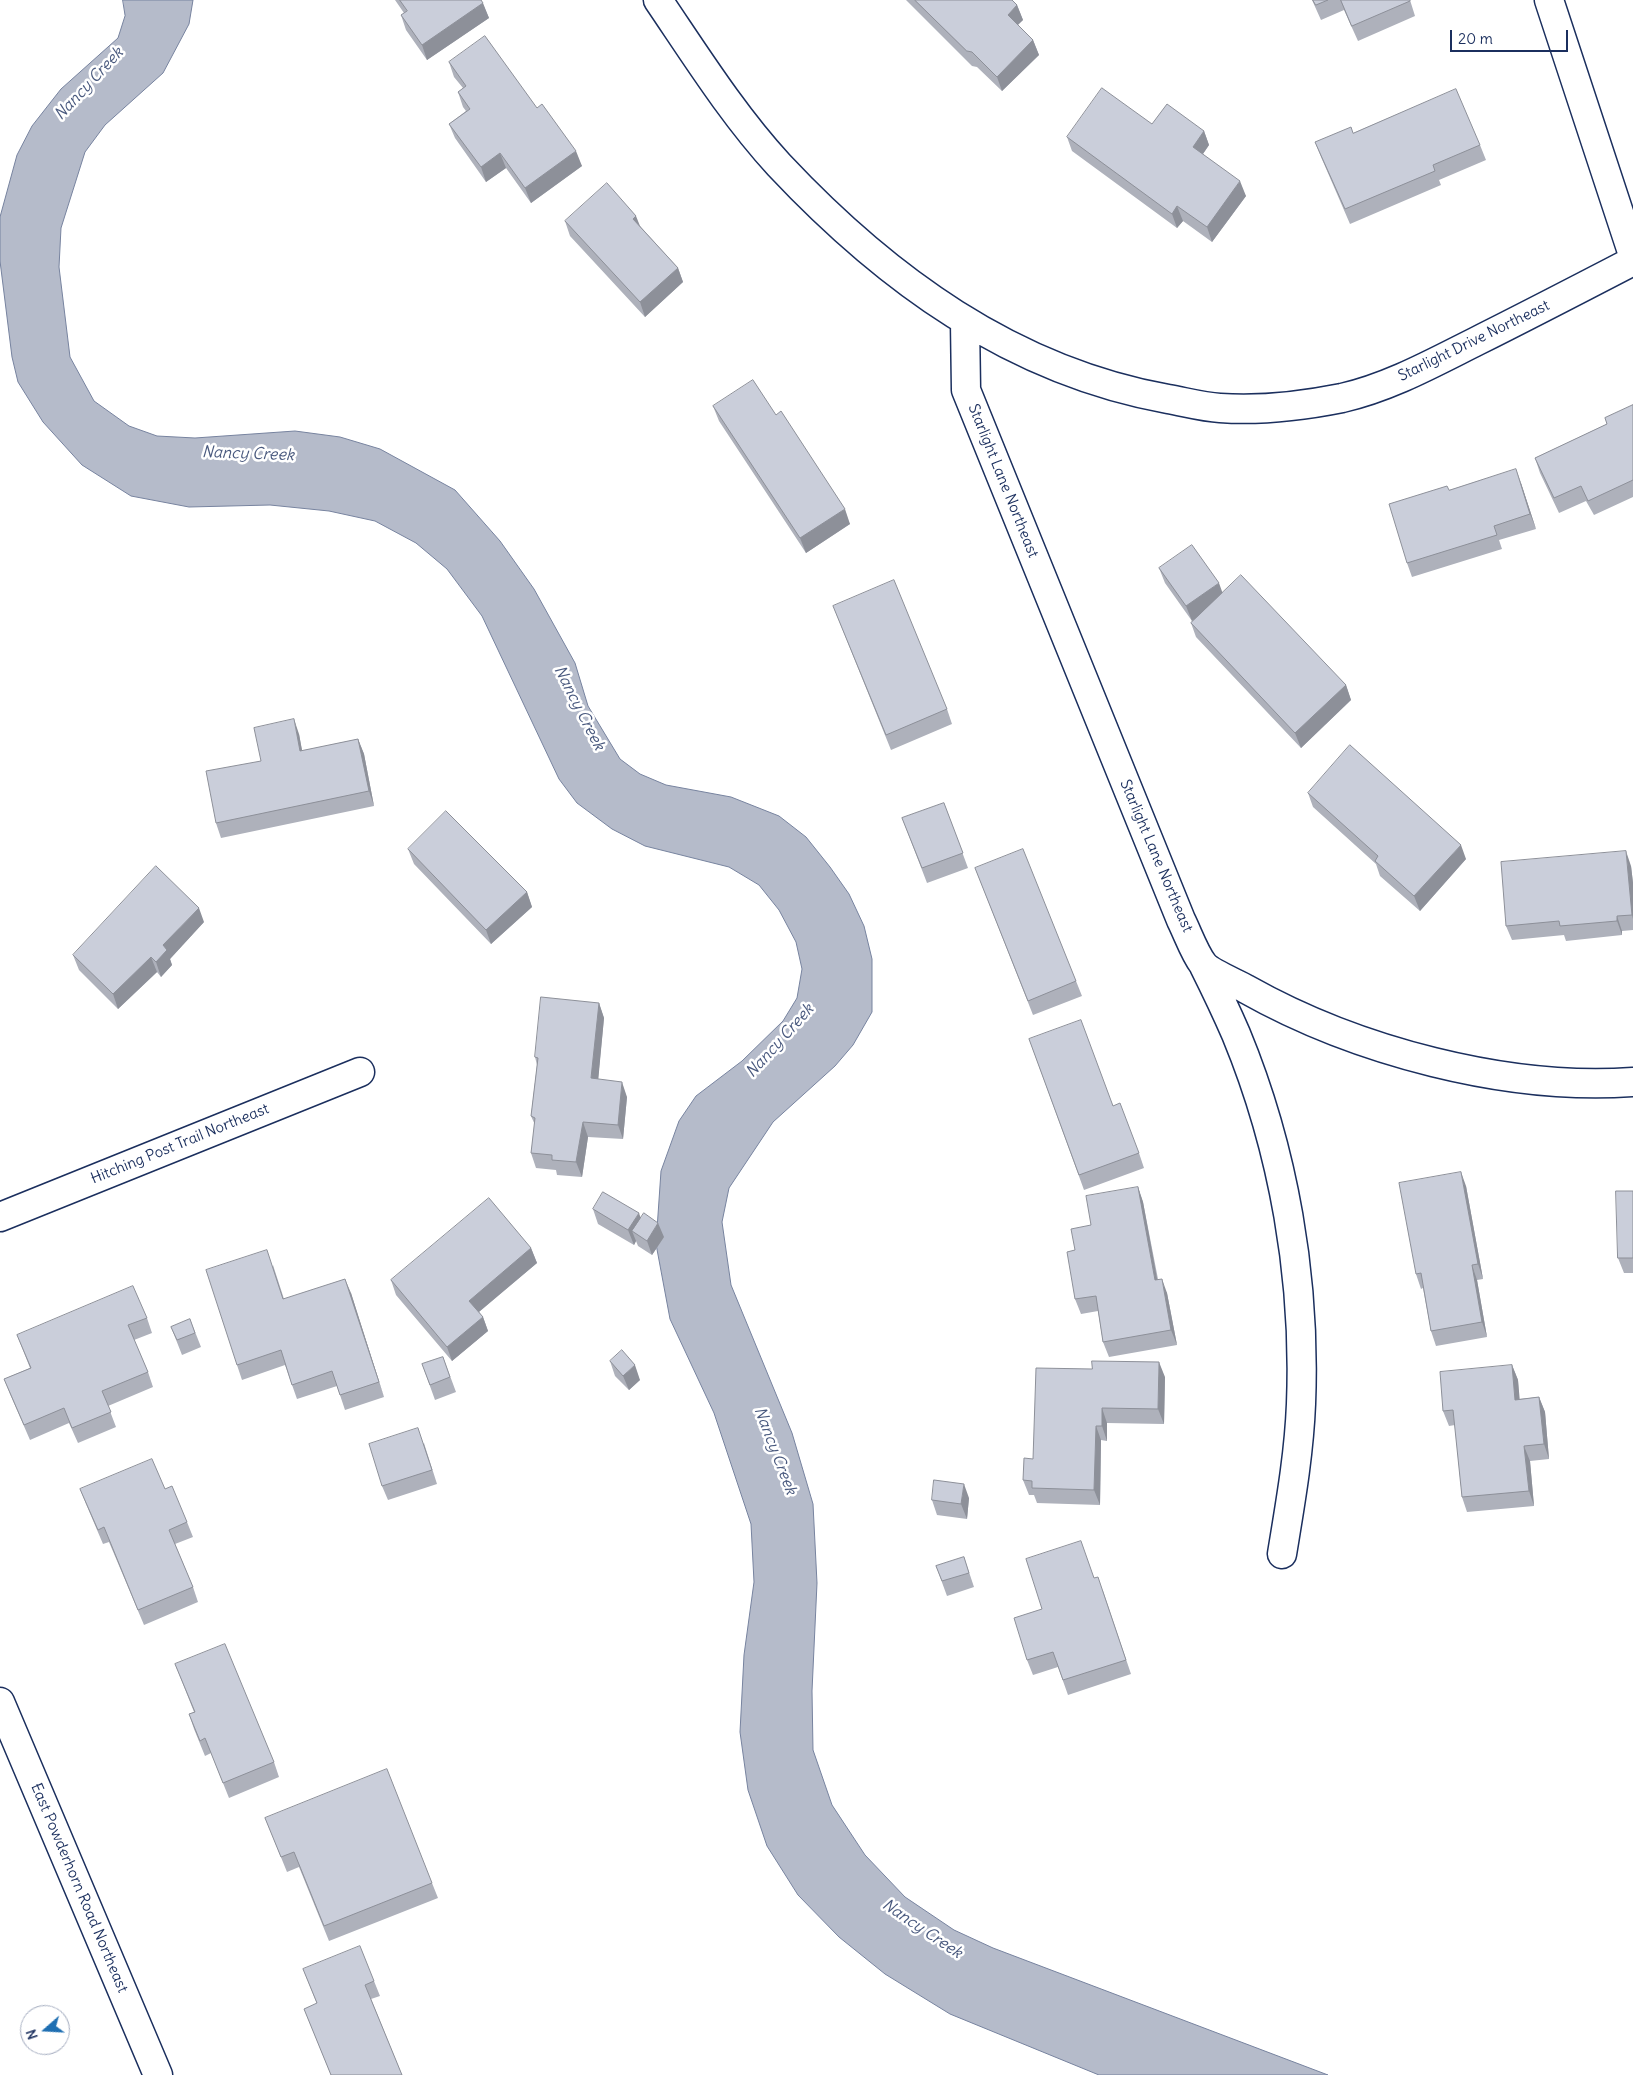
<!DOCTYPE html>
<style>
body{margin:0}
#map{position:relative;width:1633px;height:2075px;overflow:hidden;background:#fff;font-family:Delius,sans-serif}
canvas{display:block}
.north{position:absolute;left:20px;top:2005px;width:50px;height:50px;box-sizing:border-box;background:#fff;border:1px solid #a4acbf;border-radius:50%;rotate:251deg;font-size:14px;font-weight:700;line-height:20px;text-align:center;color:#1b2f5e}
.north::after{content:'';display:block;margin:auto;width:18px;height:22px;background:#1f6fb2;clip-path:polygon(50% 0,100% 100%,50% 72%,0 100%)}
.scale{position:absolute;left:1450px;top:30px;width:118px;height:22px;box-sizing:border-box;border:2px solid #1b2f5e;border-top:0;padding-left:6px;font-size:15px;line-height:18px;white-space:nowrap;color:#1b2f5e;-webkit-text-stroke:4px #fff;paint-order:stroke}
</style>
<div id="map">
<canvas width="1633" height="2075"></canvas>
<div class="north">N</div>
<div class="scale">20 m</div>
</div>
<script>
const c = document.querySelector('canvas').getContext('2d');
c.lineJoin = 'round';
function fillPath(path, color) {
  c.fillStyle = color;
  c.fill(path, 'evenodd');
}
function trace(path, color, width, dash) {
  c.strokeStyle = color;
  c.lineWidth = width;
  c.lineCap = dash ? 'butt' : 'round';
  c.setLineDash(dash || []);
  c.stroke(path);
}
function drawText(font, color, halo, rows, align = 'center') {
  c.font = font + ' Delius,sans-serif';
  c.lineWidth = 5;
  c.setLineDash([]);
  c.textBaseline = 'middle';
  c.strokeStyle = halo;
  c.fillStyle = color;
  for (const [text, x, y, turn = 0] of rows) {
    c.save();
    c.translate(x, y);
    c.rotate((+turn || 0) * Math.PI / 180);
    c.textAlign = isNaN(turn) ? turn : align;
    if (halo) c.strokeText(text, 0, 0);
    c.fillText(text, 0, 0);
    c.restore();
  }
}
const water = new Path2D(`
 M123,0H193L189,24L163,73L105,125L85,152L61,228L59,267L70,357L94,401L129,426L157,436L195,438L295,431L340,437L380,449L455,490L500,541L534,589L575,663L588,706L620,759L640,774L666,785L731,797L779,816L806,837L830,867L849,894L864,926L872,959V1012L853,1045L835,1066L773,1122L729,1188L722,1222L731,1285L792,1433L813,1504L817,1583L812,1691L813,1750L832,1805L865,1855L905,1897L954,1930L993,1948L1328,2075H1099L950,2014L885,1974L839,1937L798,1895L767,1846L748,1790L740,1732L744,1655L754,1582L751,1524L714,1413L670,1319L656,1244L661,1171L679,1121L696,1096L742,1061L783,1021L797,998L802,969L796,942L779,910L759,885L729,867L645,846L612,829L577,803L559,779L482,616L447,569L416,543L375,521L329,511L270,505L189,507L131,496L82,465L43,422L18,382L12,357L0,261V217L17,155L32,126L61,89L118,38L125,16Z`);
fillPath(water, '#b5bbca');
trace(water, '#77839f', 1);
const street = new Path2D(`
 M658,0C696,56 733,115 779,165C886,279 1012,371 1168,399C1185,402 1203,407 1220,408C1261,411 1302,406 1342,398C1390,387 1433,363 1477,341C1529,315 1581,288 1633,261
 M1549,0L1633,255
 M965,322L966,390L1181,920C1188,934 1194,952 1203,964C1210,973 1236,983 1246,989C1356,1051 1507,1091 1633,1082
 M1204,966C1215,988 1226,1011 1236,1034C1284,1150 1306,1279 1301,1404C1299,1455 1290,1505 1282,1554
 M0,1217L360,1072
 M0,1702L158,2075`);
trace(street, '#1b2f5e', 31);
trace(street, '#fff', 28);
fillPath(new Path2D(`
 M395,0H481L489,18L427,60L406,30L401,15L404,13Z
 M906,0H1012L1017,5L1023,20L1018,25L1033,40L1039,55L1002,91L977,67L972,66Z
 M1312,0H1410L1415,16L1358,41L1344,10L1321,20Z
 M449,62L537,108L582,166L531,203L506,168L486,182L455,138L449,124L466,111L463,107L458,92L463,88L454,77Z
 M1152,124L1204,131L1209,145L1203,154L1246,196L1212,242L1183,221L1177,228L1072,151L1067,137Z
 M1353,133L1480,145L1486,160L1439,180L1441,185L1350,224L1321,157L1315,142Z
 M565,221L640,226L678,268L683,282L645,317L570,236Z
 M1633,405V497L1594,515L1586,501L1559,513L1540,473L1535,458L1607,424L1605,418Z
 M713,406L776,415L850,524L806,553L719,421Z
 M1521,483L1536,529L1499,540L1502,549L1412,577L1407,563L1449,490Z
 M1159,568L1222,592L1346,685L1351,700L1301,748L1196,637L1191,623L1194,619L1192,621L1165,583Z
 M833,606L947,709L952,724L891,750Z
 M299,734L302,751L358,739L364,754L374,806L221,838L216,823L261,761Z
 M1308,793L1466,859L1420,911L1380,876L1376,864L1313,807Z
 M944,803L968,868L927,883L902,818Z
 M408,849L527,892L532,907L491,944L414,864Z
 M1631,866L1633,883V930L1622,931V935L1566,941L1564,935L1512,940L1506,926Z
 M975,868L1076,981L1082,996L1033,1015Z
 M204,922L170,959L172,965L161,977L157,972L118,1009L79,970L73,955Z
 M599,1003L604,1018L598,1079L627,1097L623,1139L588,1137L582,1177L557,1175L556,1170L536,1168L531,1153L535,1125L531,1116L537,1065L535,1057Z
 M1029,1039L1113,1106L1139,1153L1144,1168L1084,1190Z
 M1466,1186L1483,1279L1477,1280L1487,1337L1436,1346L1431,1331L1423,1288L1421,1289L1416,1274Z
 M1138,1187L1143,1202L1158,1279L1167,1293L1177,1345L1109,1357L1103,1342L1098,1311L1081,1314L1075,1299V1250L1091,1225Z
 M1633,1191V1273H1624L1618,1258Z
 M593,1209L640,1219L664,1237L652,1255L638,1246L636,1241L634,1245L598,1224Z
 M531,1248L537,1263L479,1312L483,1317L488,1331L452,1361L396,1295L391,1280Z
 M273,1265L284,1299L351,1293L384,1397L345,1410L337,1386L297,1399L285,1365L242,1380L237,1365Z
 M147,1318L152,1333L134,1340L148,1372L153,1387L108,1406L116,1427L78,1443L69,1423L30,1440L10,1394L4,1379L30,1368L17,1335Z
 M190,1319L201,1347L182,1355L171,1327Z
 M443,1357L456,1392L435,1400L422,1364Z
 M610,1361L640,1380L629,1390L615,1376Z
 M1512,1365L1518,1380L1519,1399L1539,1397L1545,1412L1549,1459L1530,1461L1534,1506L1467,1512L1462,1497L1455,1425L1449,1426L1443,1411Z
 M1092,1369L1165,1377L1164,1424L1107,1423V1441L1101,1440L1100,1505L1037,1503L1034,1495H1029L1023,1480L1033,1459Z
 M424,1443L437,1484L388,1500L382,1486Z
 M80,1489H165L187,1522L193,1537L175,1544L193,1587L198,1602L144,1625L109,1542L103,1544L86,1504Z
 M969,1498L967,1519L937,1515L932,1500Z
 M964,1557L974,1587L947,1596L936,1566Z
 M1094,1578L1103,1591L1131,1674L1068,1695L1058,1667L1033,1675L1027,1660L1042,1609Z
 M175,1664L274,1762L279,1777L229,1798L211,1753L205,1756L194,1729L189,1714L194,1712Z
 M265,1818L432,1883L438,1898L329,1941L299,1867L287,1872Z
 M303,1969L374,1981L380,1996L371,1999L402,2075H331L304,2009L317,2004Z`), '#aeb1bb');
fillPath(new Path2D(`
 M483,3L489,18L427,60L422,45Z
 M1017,5L1023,20L1013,29L1008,15Z
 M1033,40L1039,55L1002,91L997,77Z
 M1204,131L1209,145L1198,161L1193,147Z
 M576,151L582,166L531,203L525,188Z
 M500,153L506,168L486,182L481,167Z
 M1240,181L1246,196L1212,242L1207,227Z
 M1177,206L1183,221L1177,228L1172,214Z
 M636,216L642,231L633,219Z
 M678,268L683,282L645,317L640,302Z
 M1516,469L1521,483L1536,529L1530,514Z
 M845,509L850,524L806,553L800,538Z
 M1219,583L1224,597L1192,621L1186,606Z
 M1346,685L1351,700L1301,748L1295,733Z
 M294,719L299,734L305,766L300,751Z
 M358,739L364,754L374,806L369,791Z
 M1461,845L1466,859L1420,911L1414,896Z
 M1626,851L1631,866L1633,883V919L1632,915Z
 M527,892L532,907L491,944L486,930Z
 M199,908L204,922L170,959L172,965L161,977L156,962L163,945Z
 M1617,916L1622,931V935L1617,921Z
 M151,957L157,972L118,1009L113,994Z
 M599,1003L604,1018L597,1093L591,1078Z
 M622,1082L627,1097L623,1139L618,1125Z
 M583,1122L588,1137L582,1177L576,1162Z
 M1461,1172L1466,1186L1483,1279L1478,1264Z
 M1138,1187L1143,1202L1160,1295L1155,1280Z
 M639,1213L644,1228L632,1231L636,1241L634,1245L628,1230Z
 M658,1223L664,1237L652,1255L647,1241Z
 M531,1248L537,1263L474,1316L469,1301Z
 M1472,1265L1477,1280L1487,1337L1482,1322Z
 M345,1279L351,1293L384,1397L379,1382Z
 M1162,1279L1167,1293L1177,1345L1171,1330Z
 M483,1317L488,1331L452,1361L447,1347Z
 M1159,1362L1165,1377L1164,1424L1158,1409Z
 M635,1365L640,1380L629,1390L623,1376Z
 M1512,1365L1518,1380L1521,1414L1515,1400Z
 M1539,1397L1545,1412L1549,1459L1544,1444Z
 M1102,1408L1107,1423V1441L1102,1426Z
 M1096,1426L1101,1440L1100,1505L1094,1490Z
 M1524,1446L1530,1461L1534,1506L1529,1491Z
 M964,1484L969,1498L967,1519L961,1504Z`), '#8d9099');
const building = new Path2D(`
 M400,0H481L483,3L422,45L401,15L407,11Z
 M915,0H1012L1017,5L1008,15L1033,40L997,77L972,52L967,51Z
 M1313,0H1328L1316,5Z
 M1341,0H1410V1L1352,26Z
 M485,36L537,108L542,104L576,151L525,188L500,153L481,167L449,124L470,109L458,92L466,86L449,62Z
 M1102,88L1152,124L1167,104L1204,131L1193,147L1240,181L1207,227L1177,206L1172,214L1067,137Z
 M1456,89L1480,145L1433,165L1435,171L1345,209L1315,142L1351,127L1353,133Z
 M607,183L636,216L633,219L678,268L640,302L565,221Z
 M753,380L776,415L781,411L845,509L800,538L713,406Z
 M1633,405V480L1588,501L1581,486L1554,498L1535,458L1607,424L1605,418Z
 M1516,469L1530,514L1494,526L1497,535L1407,563L1389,504L1447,486L1449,490Z
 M1192,545L1219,583L1186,606L1159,568Z
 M1241,575L1346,685L1295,733L1191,623Z
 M894,580L947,709L886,735L833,606Z
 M294,719L300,751L358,739L369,791L216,823L206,771L261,761L254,728Z
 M1350,745L1461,845L1414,896L1375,861L1378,856L1308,793Z
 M944,803L963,853L922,868L902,818Z
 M446,811L527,892L486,930L408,849Z
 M1023,849L1076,981L1028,1001L975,868Z
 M1626,851L1632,915L1617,916V921L1560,926L1559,921L1506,926L1501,862Z
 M156,866L199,908L163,945L167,950L156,962L151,957L113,994L73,955Z
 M541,997L599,1003L591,1078L622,1082L618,1125L583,1122L576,1162L552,1160V1155L531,1153L535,1118L531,1116L538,1058L535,1057Z
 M1081,1020L1113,1106L1120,1103L1139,1153L1079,1175L1029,1039Z
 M1461,1172L1478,1264L1472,1265L1482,1322L1431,1331L1421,1273L1416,1274L1399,1183Z
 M1138,1187L1155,1280L1162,1279L1171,1330L1103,1342L1096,1296L1075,1299L1067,1252L1075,1250L1071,1229L1091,1225L1086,1196Z
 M1616,1191H1633V1258H1618Z
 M603,1192L639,1213L628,1230L593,1209Z
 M489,1198L531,1248L469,1301L483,1317L447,1347L391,1280Z
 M644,1213L658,1223L647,1241L632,1231Z
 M267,1250L283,1299L345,1279L379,1382L340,1395L332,1371L292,1385L281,1350L237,1365L206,1270Z
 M133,1286L147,1318L128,1325L148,1372L102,1391L111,1412L72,1428L64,1408L24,1425L4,1379L31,1368L17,1335Z
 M190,1319L195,1333L177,1340L171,1327Z
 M622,1350L635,1365L623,1376L610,1361Z
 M443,1357L450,1377L430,1385L422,1364Z
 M1092,1361L1159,1362L1158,1409L1102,1408V1426H1096L1094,1490L1032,1488V1481L1023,1480L1024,1458L1033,1459L1036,1368L1092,1369Z
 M1512,1365L1515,1400L1539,1397L1544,1444L1524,1446L1529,1491L1462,1497L1453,1410L1443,1411L1440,1372Z
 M418,1428L432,1470L382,1486L369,1444Z
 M152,1459L165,1489L172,1486L187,1522L169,1530L193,1587L138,1610L104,1527L98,1530L80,1489Z
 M934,1480L964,1484L961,1504L932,1500Z
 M1081,1541L1094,1578L1098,1577L1126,1660L1063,1680L1053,1652L1027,1660L1014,1618L1042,1609L1026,1559Z
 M964,1557L969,1573L942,1581L936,1566Z
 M225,1644L274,1762L223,1783L205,1738L200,1741L189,1714L195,1712L175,1664Z
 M387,1769L432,1883L324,1926L294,1852L281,1857L265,1818Z
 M360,1946L374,1981L365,1985L402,2075H331L304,2009L317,2003L303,1969Z`);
fillPath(building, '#caceda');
trace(building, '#8d9099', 1);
drawText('15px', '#1b2f5e', '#fff', [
 ["Starlight Drive Northeast",1474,341,-26],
 ["Starlight Lane Northeast",1003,481,68],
 ["Starlight Lane Northeast",1156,856,67],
 ["Hitching Post Trail Northeast",180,1144,-22],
 ["East Powderhorn Road Northeast",79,1888,67]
]);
drawText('italic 16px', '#49597e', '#fff', [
 ["Nancy Creek",89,84,-47],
 ["Nancy Creek",248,454,2],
 ["Nancy Creek",579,708,63],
 ["Nancy Creek",780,1041,-48],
 ["Nancy Creek",775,1451,69],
 ["Nancy Creek",922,1929,34]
]);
</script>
